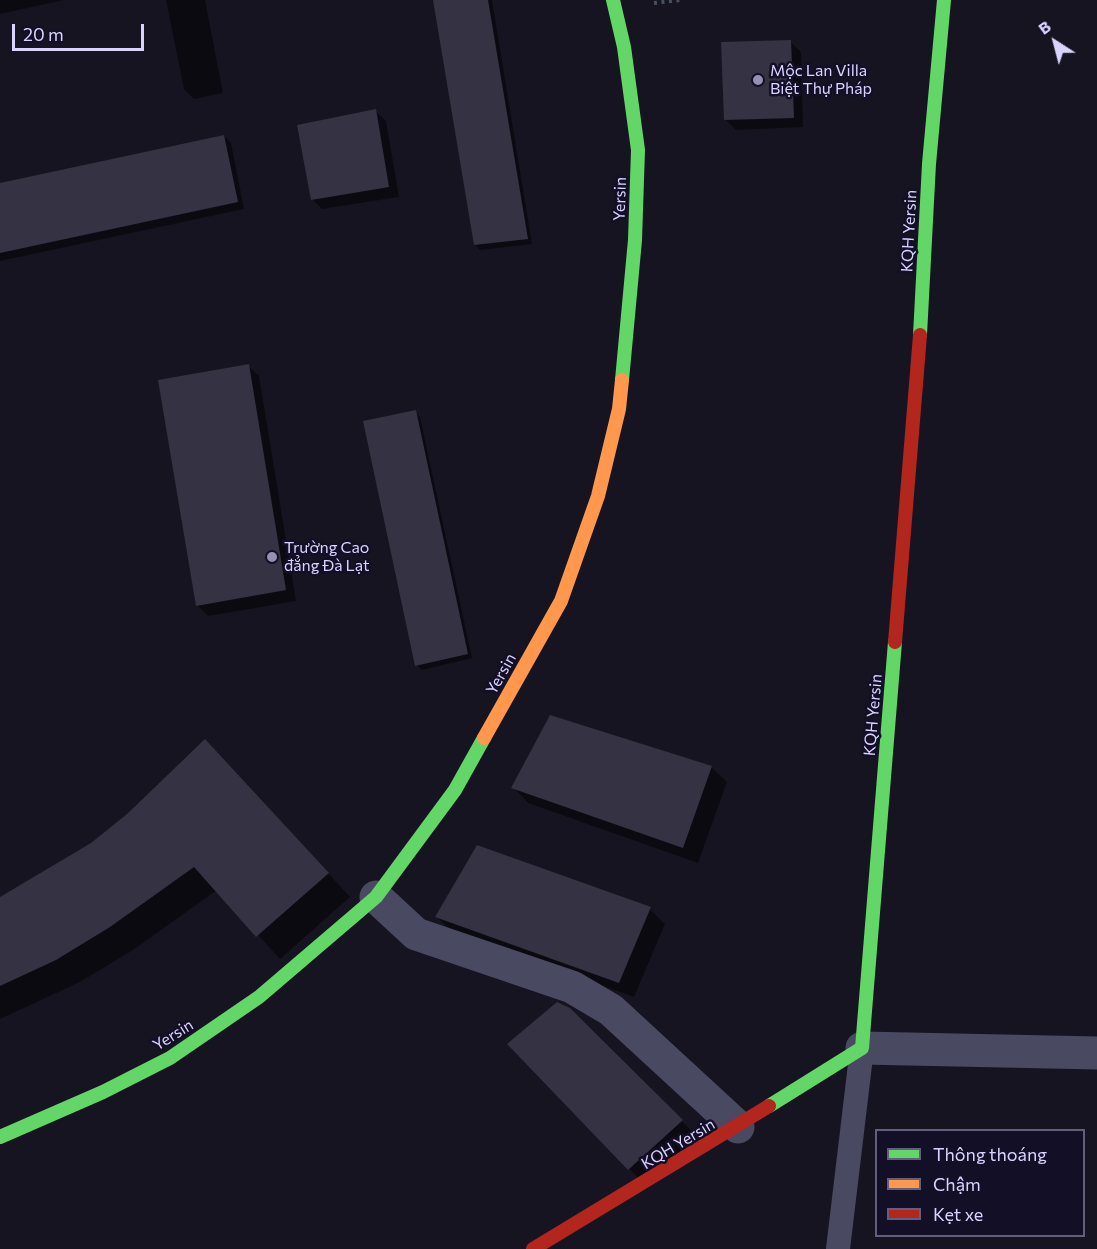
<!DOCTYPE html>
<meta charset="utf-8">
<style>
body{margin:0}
#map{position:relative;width:1097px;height:1249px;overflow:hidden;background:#161421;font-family:Commissioner,sans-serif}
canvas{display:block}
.legend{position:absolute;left:875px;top:1129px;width:210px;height:108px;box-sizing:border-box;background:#130f26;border:2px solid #625e7d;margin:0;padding:8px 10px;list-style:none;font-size:18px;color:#d9d4ff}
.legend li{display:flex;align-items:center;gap:12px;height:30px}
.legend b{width:30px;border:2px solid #625e7d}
.north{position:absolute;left:1025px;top:12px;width:60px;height:60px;-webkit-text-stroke:4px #130f26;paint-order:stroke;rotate:324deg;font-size:16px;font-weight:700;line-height:24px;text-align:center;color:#d9d4ff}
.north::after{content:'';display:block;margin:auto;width:21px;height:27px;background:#d9d4ff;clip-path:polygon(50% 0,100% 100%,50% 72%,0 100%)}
.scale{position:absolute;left:12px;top:24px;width:132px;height:27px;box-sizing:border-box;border:3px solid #d9d4ff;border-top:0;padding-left:8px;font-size:18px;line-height:21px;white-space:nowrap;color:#d9d4ff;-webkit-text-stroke:4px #130f26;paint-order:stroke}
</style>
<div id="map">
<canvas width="1097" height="1249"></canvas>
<ul class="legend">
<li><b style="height:8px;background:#63d668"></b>Thông thoáng</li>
<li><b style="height:8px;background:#ff974d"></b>Chậm</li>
<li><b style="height:8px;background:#b3261e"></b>Kẹt xe</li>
</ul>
<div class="north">B</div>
<div class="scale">20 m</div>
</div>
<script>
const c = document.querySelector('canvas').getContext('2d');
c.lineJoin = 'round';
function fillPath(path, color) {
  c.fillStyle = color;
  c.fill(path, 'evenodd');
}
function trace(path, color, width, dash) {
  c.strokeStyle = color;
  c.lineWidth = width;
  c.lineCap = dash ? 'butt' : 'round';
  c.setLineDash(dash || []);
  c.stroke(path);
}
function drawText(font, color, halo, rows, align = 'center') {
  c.font = font + ' Commissioner,sans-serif';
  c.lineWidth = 5;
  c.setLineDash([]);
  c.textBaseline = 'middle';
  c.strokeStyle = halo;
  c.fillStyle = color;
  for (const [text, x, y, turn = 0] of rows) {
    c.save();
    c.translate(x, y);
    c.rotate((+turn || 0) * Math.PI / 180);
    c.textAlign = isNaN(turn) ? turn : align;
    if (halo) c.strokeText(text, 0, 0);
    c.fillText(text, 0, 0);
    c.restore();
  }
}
fillPath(new Path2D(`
 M0,0H64L0,14Z
 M166,0H205L223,93L194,99L184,89Z
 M435,0H492L532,244L480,250L475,245Z
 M791,42L801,52L803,127L736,130L726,120Z
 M375,111L386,121L399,197L322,209L312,199Z
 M224,136L231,143L244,209L0,261V184Z
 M248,366L259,376L296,601L208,616L197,605Z
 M415,412L420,417L472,658L422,670L417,665Z
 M228,764L350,897L280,959L217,890L133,950L80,982L0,1019V898Z
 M711,767L727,782L698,863L528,803L513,787Z
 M650,909L665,924L634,997L452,932L437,917Z
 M563,1005L697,1136L644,1184L509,1044Z`), '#0007');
fillPath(new Path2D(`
 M433,0H488L528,239L474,245Z
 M791,40L794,118L724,120L721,42Z
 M376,109L389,187L311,200L297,125Z
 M224,135L238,202L0,253V183Z
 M249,364L286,590L196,606L158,380Z
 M416,410L468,654L415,666L363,421Z
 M550,715L712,766L683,848L511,788Z
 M205,739L329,873L256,937L194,867L110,927L56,960L0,986V897L91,843L127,814Z
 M477,845L651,907L619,983L435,917Z
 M557,1002L570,1008L683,1120L628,1170L507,1044Z`), '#343243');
trace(new Path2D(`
 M654,3L680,0`), '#44505f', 4, [3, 4.5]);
trace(new Path2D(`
 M838,1249L862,1048`), '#4a4962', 24);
trace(new Path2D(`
 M376,897L416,934L572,987L611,1010L738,1127
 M862,1048L1097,1053`), '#4a4962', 33);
trace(new Path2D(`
 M613,0L624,47L638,150L635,240L622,380
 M920,335L929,164L944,0
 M769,1106L862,1048L895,642
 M0,1137L103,1092L170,1058L259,997L376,897L455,790L484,738`), '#63d668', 14);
trace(new Path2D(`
 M484,738L561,601L598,496L619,409L622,380`), '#ff974d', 14);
trace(new Path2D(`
 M895,642L920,335
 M533,1249L769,1106`), '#b3261e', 14);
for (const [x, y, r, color] of [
 [758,80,6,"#9591b1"],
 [272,557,6,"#9591b1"]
]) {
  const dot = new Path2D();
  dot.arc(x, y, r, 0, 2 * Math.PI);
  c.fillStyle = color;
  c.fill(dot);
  trace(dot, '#130f26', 2);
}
drawText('16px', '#d9d4ff', '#130f26', [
 ["Mộc Lan Villa",770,71],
 ["Biệt Thự Pháp",770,89],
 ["Trường Cao",284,548],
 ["đẳng Đà Lạt",284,566]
], 'left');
drawText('16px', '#d9d4ff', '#130f26', [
 ["Yersin",620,199,-88],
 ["KQH Yersin",909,231,-87],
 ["Yersin",501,674,-61],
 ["KQH Yersin",873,715,-85],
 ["Yersin",173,1035,-32],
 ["KQH Yersin",678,1144,-31]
]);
</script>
